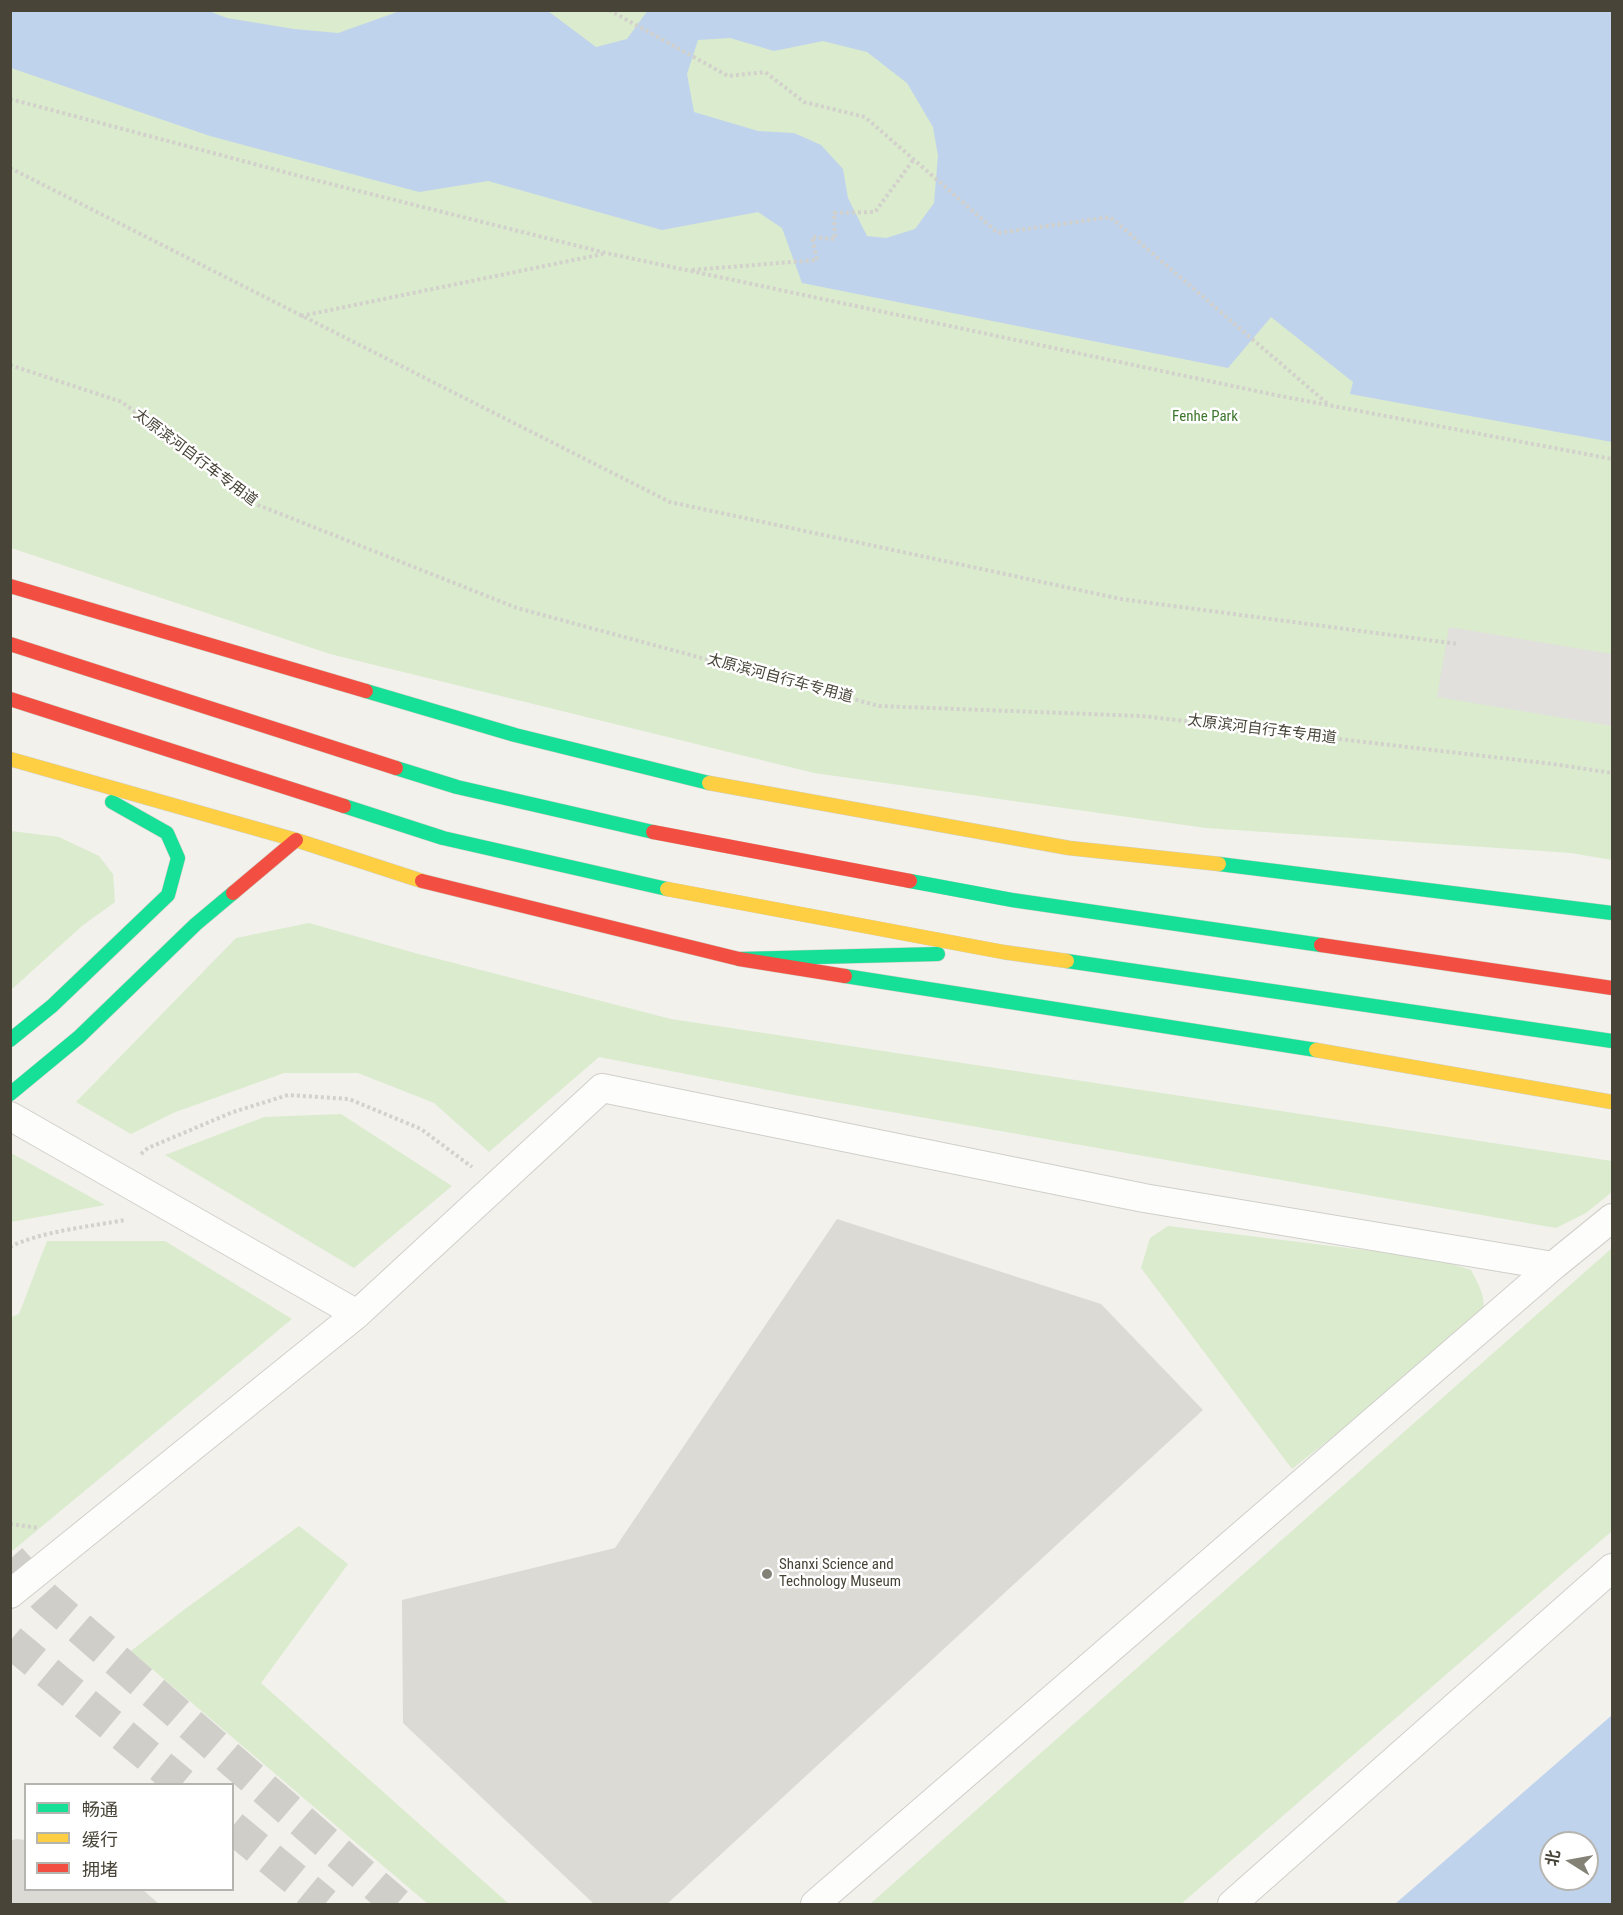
<!DOCTYPE html>
<meta charset="utf-8">
<style>
body{margin:0}
#map{position:relative;width:1623px;height:1915px;overflow:hidden;background:#f2f1ec;font-family:"Roboto Condensed","Noto Sans SC",sans-serif}
canvas{display:block}
.frame{position:absolute;inset:0;border:12px solid #484438;pointer-events:none}
.legend{position:absolute;left:24px;top:1783px;width:210px;height:108px;box-sizing:border-box;background:#fff;border:2px solid #b6b4af;margin:0;padding:8px 10px;list-style:none;font-size:18px;color:#484438}
.legend li{display:flex;align-items:center;gap:12px;height:30px}
.legend b{width:30px;border:2px solid #b6b4af}
.north{position:absolute;left:1539px;top:1831px;width:60px;height:60px;box-sizing:border-box;background:#fff;border:2px solid #b6b4af;border-radius:50%;rotate:281deg;font-size:16px;font-weight:700;line-height:24px;text-align:center;color:#484438}
.north::after{content:'';display:block;margin:auto;width:21px;height:27px;background:#848177;clip-path:polygon(50% 0,100% 100%,50% 72%,0 100%)}
</style>
<div id="map">
<canvas width="1623" height="1915"></canvas>
<div class="frame"></div>
<ul class="legend">
<li><b style="height:8px;background:#16e098"></b>畅通</li>
<li><b style="height:8px;background:#ffcf43"></b>缓行</li>
<li><b style="height:8px;background:#f24e42"></b>拥堵</li>
</ul>
<div class="north">北</div>
</div>
<script>
const c = document.querySelector('canvas').getContext('2d');
c.lineJoin = 'round';
function fillPath(path, color) {
  c.fillStyle = color;
  c.fill(path, 'evenodd');
}
function trace(path, color, width, dash) {
  c.strokeStyle = color;
  c.lineWidth = width;
  c.lineCap = dash ? 'butt' : 'round';
  c.setLineDash(dash || []);
  c.stroke(path);
}
function drawText(font, color, halo, rows, align = 'center') {
  c.font = font + ' "Roboto Condensed","Noto Sans SC",sans-serif';
  c.lineWidth = 5;
  c.setLineDash([]);
  c.textBaseline = 'middle';
  c.strokeStyle = halo;
  c.fillStyle = color;
  for (const [text, x, y, turn = 0] of rows) {
    c.save();
    c.translate(x, y);
    c.rotate((+turn || 0) * Math.PI / 180);
    c.textAlign = isNaN(turn) ? turn : align;
    if (halo) c.strokeText(text, 0, 0);
    c.fillText(text, 0, 0);
    c.restore();
  }
}
fillPath(new Path2D(`
 M11,11H1612V860L1571,853L1206,828L814,773L330,654L11,548Z
 M11,831L59,837L99,856L113,874L115,902L82,926L11,990Z
 M309,923L415,953L671,1019L1612,1161V1192L1586,1213L1556,1228L794,1095L599,1057L489,1152L434,1103L358,1073H284L173,1113L131,1134L76,1102L236,938Z
 M341,1114L452,1186L354,1268L165,1155L264,1117Z
 M11,1153L105,1205L11,1222Z
 M1168,1226L1405,1255L1446,1262L1471,1270C1480,1287 1488,1301 1481,1320L1292,1469L1141,1268L1150,1238Z
 M47,1241H165L292,1319L11,1552V1317L19,1314Z
 M1612,1248V1531L1181,1904H870Z
 M299,1526L348,1564L261,1683L509,1904H428L131,1651L181,1612Z`), '#dbebce');
fillPath(new Path2D(`
 M1449,627L1612,654V726L1437,697Z`), '#e1e0dc');
fillPath(new Path2D(`
 M11,10L209,11L227,18L294,29L338,33L400,11H548L596,47L627,39L648,10L1612,11V442L1350,394L1353,382L1271,317L1228,368L802,283L782,228L758,212L662,230L488,181L419,192L210,136L11,68ZM730,38L774,51L823,41L867,52L907,83L933,127L938,156L934,203L915,229L886,238L867,236L848,198L843,169L821,145L794,133L758,131L694,112L687,74L698,40Z
 M1612,1715V1904H1395ZM1551,1843H1587V1879H1551Z`), '#c0d3ed');
fillPath(new Path2D(`
 M837,1219L1101,1304L1203,1410L667,1904H594L403,1723L402,1600L615,1548Z
 M16,1839L26,1840V1890H143L159,1904H10V1841Z`), '#dbdad5');
trace(new Path2D(`
 M10,1559L45,1598L397,1904
 M10,1641L182,1784
 M232,1827L325,1904`), '#d0cec8', 33, [33, 16]);
const street = new Path2D(`
 M10,1116L357,1314
 M10,1594L357,1314L602,1088L1144,1198L1553,1266
 M815,1904L1553,1266L1612,1218
 M1232,1904L1612,1568`);
const fast = new Path2D(`
 M366,691L515,735L709,783
 M396,768L457,787L653,832
 M344,806L443,838L667,889
 M1219,864L1612,913
 M910,881L1012,900L1321,945
 M739,959L938,954
 M1067,961L1612,1041
 M845,976L1316,1050
 M10,1040L52,1006L168,895L178,858L167,833L112,802
 M10,1094L79,1037L196,924L233,893`);
const slow = new Path2D(`
 M10,759L296,840L422,881
 M709,783L1069,848L1219,864
 M667,889L1003,952L1067,961
 M1316,1050L1612,1102`);
const jam = new Path2D(`
 M10,586L366,691
 M10,644L396,768
 M10,699L344,806
 M653,832L910,881
 M422,881L739,959L845,976
 M233,893L296,840
 M1321,945L1612,988`);
trace(street, '#d0cfca', 30);
trace(fast, '#d0cfc3', 15);
trace(slow, '#d0cfc3', 15);
trace(jam, '#d0cfc3', 15);
trace(new Path2D(`
 M609,10L728,76L765,72L804,102L865,117L998,233L1110,217L1329,405
 M10,99L307,178L606,253L1275,395L1612,459
 M10,168L670,502L1121,599L1458,644
 M692,270L817,260L812,237L835,239L834,213L875,212L914,159
 M301,316L603,254
 M10,365L122,402L258,505L517,608L879,706L1142,716L1553,764L1612,773
 M141,1154L148,1148L233,1112L288,1095L349,1099L421,1129L472,1167
 M10,1247C38,1232 92,1226 125,1220
 M10,1524L39,1528`), '#d2d1cb', 4, [3, 3]);
trace(street, '#fdfdfc', 28);
trace(fast, '#16e098', 14);
trace(slow, '#ffcf43', 14);
trace(jam, '#f24e42', 14);
for (const [x, y, r, color] of [
 [767,1574,6,"#848177"]
]) {
  const dot = new Path2D();
  dot.arc(x, y, r, 0, 2 * Math.PI);
  c.fillStyle = color;
  c.fill(dot);
  trace(dot, '#fff', 2);
}
drawText('15px', '#3e772e', '#fff', [
 ["Fenhe Park",1205,417]
]);
drawText('15px', '#484438', '#fff', [
 ["太原滨河自行车专用道",195,458,37],
 ["太原滨河自行车专用道",780,679,15],
 ["太原滨河自行车专用道",1262,730,7]
]);
drawText('15px', '#484438', '#fff', [
 ["Shanxi Science and",779,1565],
 ["Technology Museum",779,1582]
], 'left');
</script>
